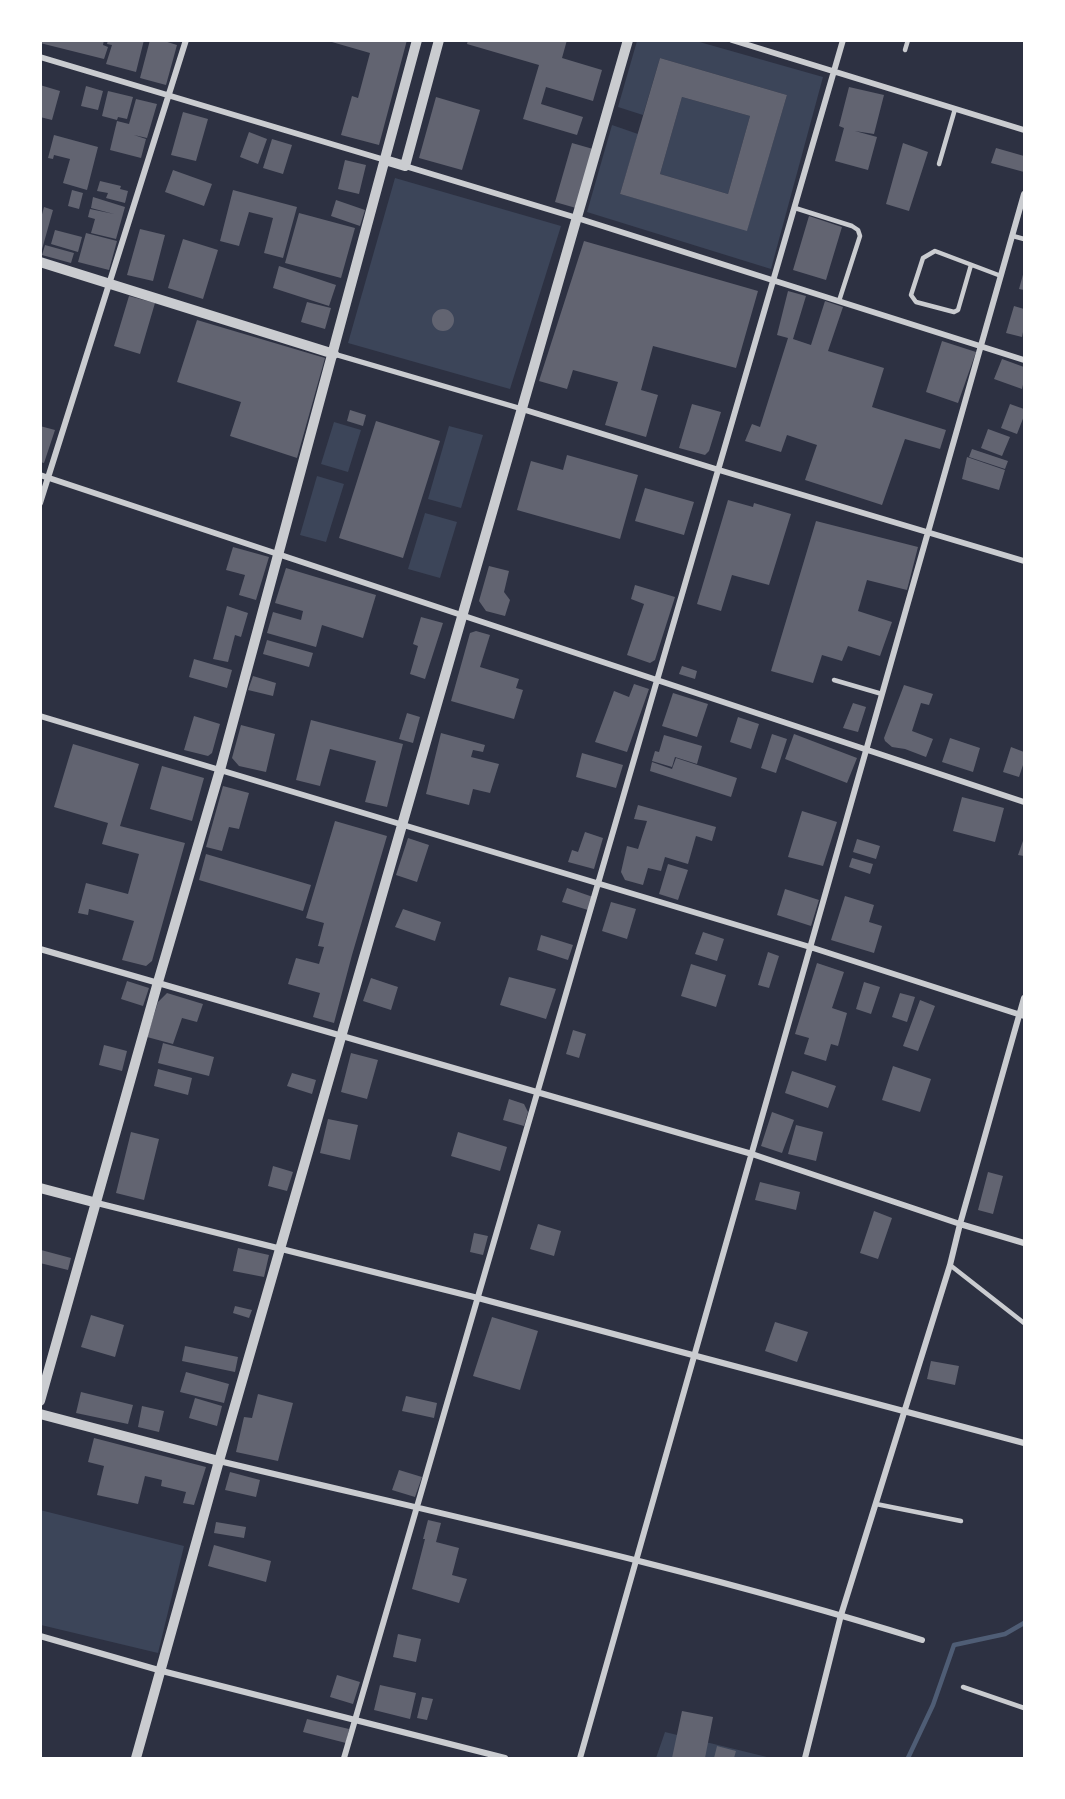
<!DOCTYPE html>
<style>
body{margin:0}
#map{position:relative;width:1065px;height:1799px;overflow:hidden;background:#2d3142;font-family:"PT Sans Narrow",sans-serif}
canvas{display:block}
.frame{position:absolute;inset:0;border:42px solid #fff;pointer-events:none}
</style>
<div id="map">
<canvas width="1065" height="1799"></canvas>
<div class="frame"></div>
</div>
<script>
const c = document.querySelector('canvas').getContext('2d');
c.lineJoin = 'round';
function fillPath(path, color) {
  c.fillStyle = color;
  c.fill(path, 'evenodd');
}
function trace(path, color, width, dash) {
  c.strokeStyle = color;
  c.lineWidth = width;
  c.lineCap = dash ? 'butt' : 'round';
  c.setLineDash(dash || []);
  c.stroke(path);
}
fillPath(new Path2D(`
 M637,41H696L823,77L771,269L587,212L612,125L638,134L620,194L747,230L787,95L660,58L643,115L618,107Z
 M682,97L750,116L728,194L660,174Z
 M395,178L561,226L510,389L348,343Z
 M334,422L361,430L348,472L321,464Z
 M449,426L483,435L461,508L428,499Z
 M317,476L344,484L326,542L300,535Z
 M425,513L457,522L440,578L408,569Z
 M40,1510L184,1546L158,1653L41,1625Z
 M665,1732L771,1758H656Z`), '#3c4559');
trace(new Path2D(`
 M908,1758L933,1705L954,1645L1005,1634L1024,1623`), '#4f5d75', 4.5);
fillPath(new Path2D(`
 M40,40H104L103,45L108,47L104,59L40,43Z
 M108,40H144L136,72L106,64L112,45L107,44Z
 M150,40H161L177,45L166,85L140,78Z
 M325,40H407L379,145L341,135L352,96L358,98L370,53Z
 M468,40H567L562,58L602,70L593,101L546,87L541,104L583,117L577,135L523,119L539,65L467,44Z
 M660,58L787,95L747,231L620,194ZM682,97L750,116L728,194L660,174Z
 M40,85L60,91L52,120L40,117Z
 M86,86L103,91L98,110L81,106Z
 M849,87L884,95L874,134L855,131L877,137L868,170L835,161L844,128L839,126Z
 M108,91L133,97L127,119L118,117L117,120L102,116Z
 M436,97L480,110L462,170L419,158Z
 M136,99L157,104L147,138L134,135L146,139L141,158L110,150L117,121L129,124Z
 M183,112L208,119L196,161L171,155Z
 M249,132L267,139L258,164L240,157Z
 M54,135L98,147L87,190L63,183L70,159L54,155L53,159L48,158Z
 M272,139L292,145L283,174L263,168Z
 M572,143L593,149L576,208L555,202Z
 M903,143L928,152L909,211L886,204Z
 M996,148L1024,156V172L991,163Z
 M345,160L366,165L359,194L338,189Z
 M173,170L212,184L204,206L165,192Z
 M100,181L121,186L120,189L128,191L125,203L106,198L108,193L97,191Z
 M72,190L83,193L79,209L68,206Z
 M233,190L297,207L283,258L264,253L273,218L249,212L239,246L220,241Z
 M93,197L125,207L116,239L91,233L95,219L88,217L90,209L114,214L91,208Z
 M336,200L365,210L360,226L331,216Z
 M44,207L53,210L41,253L40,222Z
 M299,213L355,228L341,278L285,263Z
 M809,216L842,227L826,280L793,270Z
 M140,229L165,235L153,281L127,275Z
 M55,230L82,237L78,252L51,244Z
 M86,233L117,241L109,270L78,262Z
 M183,239L218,250L203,299L168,288Z
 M584,241L758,291L736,368L653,346L641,390L658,395L646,437L605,425L618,382L573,370L567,389L539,381Z
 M45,245L74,253L71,263L42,255Z
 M279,266L336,285L329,306L273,288Z
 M1024,271V290L1019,289Z
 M788,291L806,296L793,339L811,345L825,301L843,307L828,351L884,368L872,407L946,430L940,449L905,439L882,505L805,480L817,445L787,435L781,452L745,441L752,424L760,427L788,338L777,335Z
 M129,296L155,303L140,354L114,346Z
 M307,302L331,308L325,329L301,322Z
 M1014,306L1024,309V327L1022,337L1006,333Z
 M432 320a11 11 0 1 1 22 0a11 11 0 1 1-22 0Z
 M197,320L325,358L297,458L230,436L241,402L177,382Z
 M942,341L976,352L958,403L926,392Z
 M1002,359L1024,367V380L1022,389L994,379Z
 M692,404L721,412L709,451L705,455L679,448Z
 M1010,404L1024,409V416L1017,434L1001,428Z
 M350,410L366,415L363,426L347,421Z
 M376,421L440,441L403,558L339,538Z
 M40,426L55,430L44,463L40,462Z
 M988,429L1010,437L1002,456L981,448Z
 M972,449L1008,461L1005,469L969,457Z
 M567,455L638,475L620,539L517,510L531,461L563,470Z
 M967,457L1005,470L999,490L962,479Z
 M645,488L694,502L684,535L635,521Z
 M728,500L753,507L754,503L791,514L769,585L732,575L721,611L697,604Z
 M816,521L918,547L907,590L867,580L858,611L892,622L880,656L848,646L842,661L822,655L813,683L771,671Z
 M233,547L269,557L256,600L239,595L245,575L226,570Z
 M489,566L509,571L504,592L510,600L505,616L486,611L479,601Z
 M286,568L376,595L363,638L322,625L316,647L267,633L273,612L301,620L303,611L275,603Z
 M635,585L675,597L655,660L650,663L627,655L644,604L631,599Z
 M227,606L248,613L241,637L235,635L228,662L213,659Z
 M421,617L443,623L425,679L410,674L418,646L413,644Z
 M476,631L490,635L480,667L519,679L516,688L523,690L514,719L451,701L470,633Z
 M267,640L313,653L309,667L263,654Z
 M194,659L232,670L227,688L189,677Z
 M682,666L697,671L695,679L679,674Z
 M253,676L276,683L273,696L248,690Z
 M634,684L649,689L627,752L595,742L614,691L629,697Z
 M904,685L933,694L929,705L921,703L912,731L933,739L926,757L905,749L892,747L885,741L884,738Z
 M673,693L708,704L697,737L662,726Z
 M853,703L866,707L858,732L843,728Z
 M407,713L420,717L413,743L399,739Z
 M194,716L220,724L212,753L208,756L184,750Z
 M738,717L759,724L751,749L730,742Z
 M311,720L403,744L387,807L365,802L376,761L330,749L320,786L296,780Z
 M241,725L275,734L266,772L239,766L232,758Z
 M441,733L485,745L483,752L473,750L471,757L499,764L490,793L473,789L469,805L426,794Z
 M772,734L787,739L776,773L761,768Z
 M794,734L857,758L847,783L785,759Z
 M664,735L702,746L697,764L675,757L672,767L652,761L655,751L659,752Z
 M950,738L980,748L973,772L942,762Z
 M73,744L139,764L120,826L185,843L152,961L146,966L122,960L134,921L89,909L88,915L78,913L86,883L128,894L139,854L102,844L108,823L54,807Z
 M1011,747L1024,752V762L1019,777L1003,772Z
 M582,753L623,765L616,788L576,777Z
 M676,758L737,778L731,797L650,771L652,762L672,769Z
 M162,766L204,778L192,821L150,809Z
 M223,786L249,793L239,829L229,827L222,851L206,847Z
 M962,797L1004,808L995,842L953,831Z
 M638,805L716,827L712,841L696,836L688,864L665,857L661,871L648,868L643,885L625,880L621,872L627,846L638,849L647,821L634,819Z
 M802,811L837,822L823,866L788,857Z
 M335,821L387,836L352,955L334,1023L313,1017L320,993L288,984L296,958L319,964L324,947L318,946L324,923L306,918Z
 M585,832L603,838L594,869L568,862L572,850L578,852Z
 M408,838L429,845L417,882L396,875Z
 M1024,838V856L1018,855Z
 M857,839L880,846L876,859L853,852Z
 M206,854L311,885L303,911L199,880Z
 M852,858L873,864L870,874L849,867Z
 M668,864L688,870L678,900L659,894Z
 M567,888L593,897L588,910L562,902Z
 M785,889L819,900L811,926L777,915Z
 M845,896L874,905L869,922L882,926L874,953L831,940Z
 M611,902L636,909L627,939L602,931Z
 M403,909L441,922L435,941L395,927Z
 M703,932L724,939L717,961L695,954Z
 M541,935L573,945L568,960L537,950Z
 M768,952L779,956L769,988L758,985Z
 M817,963L844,972L832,1008L847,1013L838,1046L831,1044L826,1061L804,1054L809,1038L795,1034Z
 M691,964L726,975L716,1007L681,996Z
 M509,977L556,989L546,1019L500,1005Z
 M371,978L398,987L391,1010L363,1001Z
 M127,981L149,988L143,1006L121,999Z
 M864,982L880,987L871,1014L856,1009Z
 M167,993L203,1004L197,1022L182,1018L173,1044L147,1037L158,1002Z
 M900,993L915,997L907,1022L892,1017Z
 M920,1000L935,1006L918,1051L903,1046Z
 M573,1030L586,1034L579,1058L566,1054Z
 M163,1043L214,1057L209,1076L158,1063Z
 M104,1045L127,1051L122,1071L99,1065Z
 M351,1053L378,1060L367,1099L341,1092Z
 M893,1066L931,1079L920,1112L882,1100Z
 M158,1069L192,1078L188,1095L154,1086Z
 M792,1071L836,1086L828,1108L785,1093Z
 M292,1073L316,1080L312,1094L287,1086Z
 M509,1099L524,1104L528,1112L524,1126L503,1120Z
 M772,1112L794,1120L782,1153L761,1146Z
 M328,1119L358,1125L350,1160L320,1153Z
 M796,1125L823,1132L816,1161L788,1154Z
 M131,1132L159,1139L144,1200L116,1193Z
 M458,1132L507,1147L500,1171L451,1156Z
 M273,1166L293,1172L287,1191L268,1186Z
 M988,1172L1003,1176L993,1214L978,1210Z
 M760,1182L800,1192L796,1210L755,1200Z
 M874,1211L892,1218L878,1259L860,1253Z
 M538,1224L561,1231L554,1256L530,1249Z
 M474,1233L488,1236L483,1255L470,1252Z
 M238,1248L269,1255L264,1277L233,1271Z
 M41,1250L71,1258L68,1270L40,1263Z
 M235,1306L252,1310L249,1318L233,1313Z
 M91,1315L124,1325L115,1357L81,1347Z
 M492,1317L538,1331L520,1390L473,1376Z
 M775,1322L808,1332L797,1362L765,1351Z
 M185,1346L238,1357L235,1372L182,1361Z
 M931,1361L959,1366L955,1385L927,1379Z
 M186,1372L229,1384L224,1403L180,1392Z
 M81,1392L133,1405L128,1424L76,1413Z
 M258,1394L293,1403L278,1461L236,1452L244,1417L252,1418Z
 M406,1396L437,1403L434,1418L402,1411Z
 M195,1398L222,1406L217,1426L189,1418Z
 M142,1406L164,1411L159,1432L138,1427Z
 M94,1438L206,1467L194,1505L183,1503L186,1492L161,1486L162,1480L145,1476L138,1504L97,1495L104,1466L88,1462Z
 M399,1470L422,1477L415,1497L392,1490Z
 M230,1472L260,1480L256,1497L225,1490Z
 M428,1520L441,1523L436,1542L459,1548L452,1575L467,1579L459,1603L412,1589L425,1539H423Z
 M216,1522L246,1527L244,1538L214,1533Z
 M214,1545L271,1561L266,1582L208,1566Z
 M398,1634L421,1639L416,1662L393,1657Z
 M337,1675L360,1682L353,1704L330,1697Z
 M380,1685L416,1693L410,1719L374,1710Z
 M422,1697L433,1699L427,1720L417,1718Z
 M682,1711L713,1717L705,1758H672Z
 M307,1719L349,1729L346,1743L303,1732Z
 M717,1746L736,1751L734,1758H714Z`), '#626471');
trace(new Path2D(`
 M905,50L908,40
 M939,164L955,109
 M795,208L852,226L858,230L860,236L839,301
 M1013,236L1024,239
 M971,265L958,310L954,312L916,302L911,295L923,258L935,251L1001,276
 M834,680L882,694
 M950,1265L1024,1323
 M876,1504L961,1521
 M963,1687L1024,1708`), '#caccd0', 4.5);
trace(new Path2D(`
 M334,354L522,409`), '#caccd0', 5);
trace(new Path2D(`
 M732,40L1024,130
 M40,57L385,160
 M405,166L577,218L1024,360
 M522,409L719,470L1024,561
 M40,475L1024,802
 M40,503L186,40
 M40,716L810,947L1024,1016
 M40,949L752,1154L960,1224L1024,1243
 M97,1203L478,1298L1024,1443
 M219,1461C454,1517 692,1568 922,1640
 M40,1636L162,1671L505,1758
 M344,1758L843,40
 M580,1758L1024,194
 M805,1758L841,1615L950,1265L960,1224L1024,998`), '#caccd0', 6);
trace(new Path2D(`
 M385,160L405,166L439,40
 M40,262L334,354
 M40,1188L97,1203
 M40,1401L158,982L220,770L417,40
 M40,1414L219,1461
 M136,1758L219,1461L628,40`), '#caccd0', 10);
</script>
